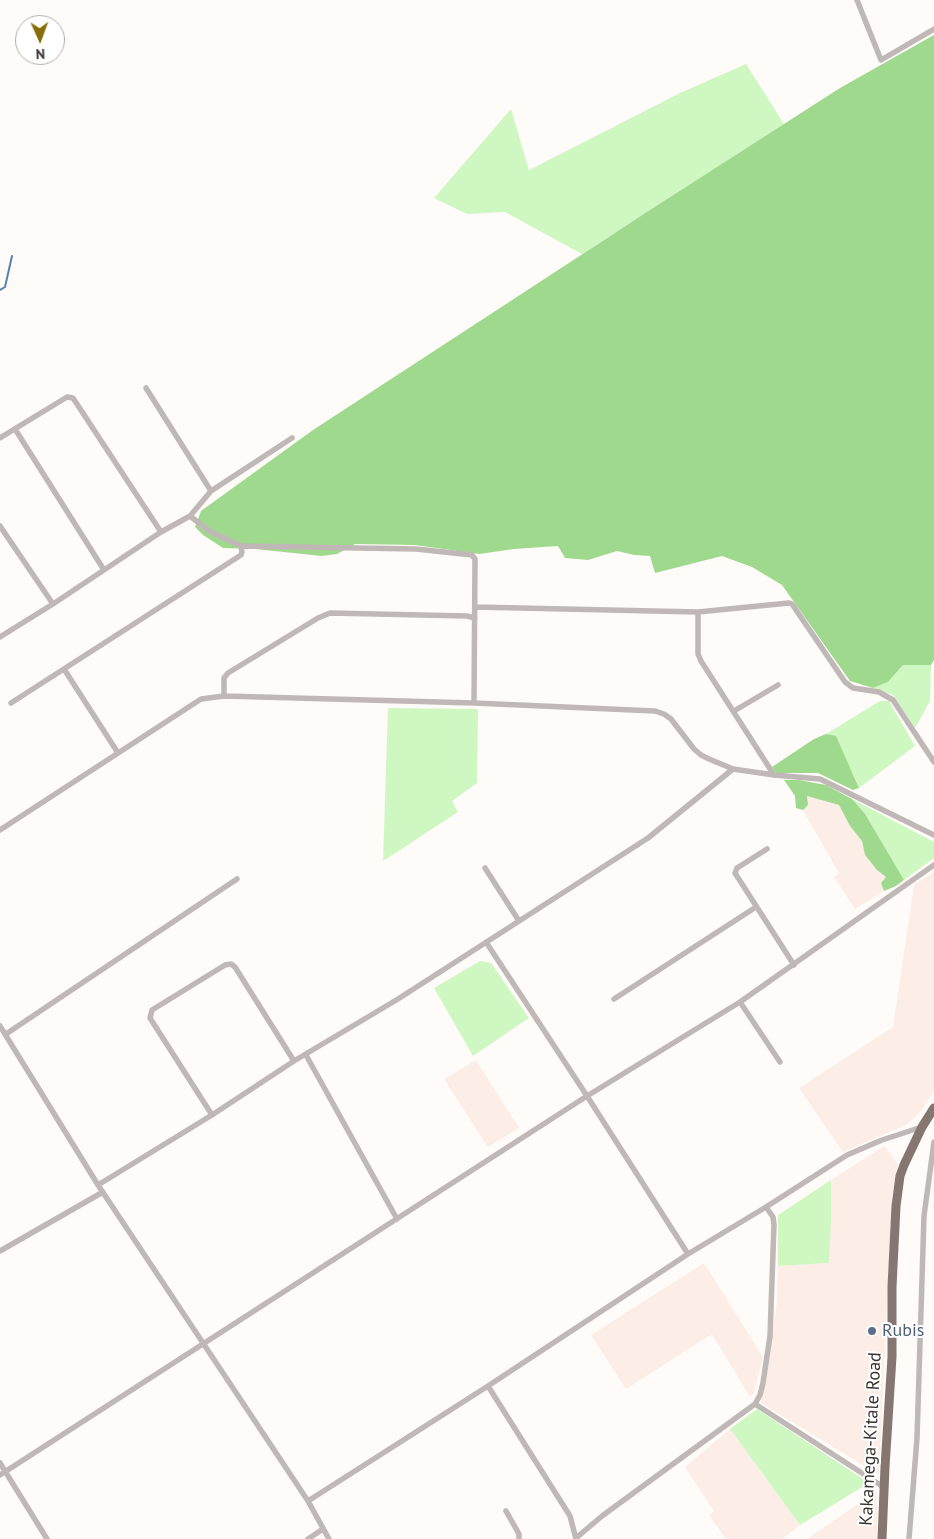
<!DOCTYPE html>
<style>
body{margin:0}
#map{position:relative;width:934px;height:1539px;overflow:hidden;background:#fefbf9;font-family:"PT Sans",sans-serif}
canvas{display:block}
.north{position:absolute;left:15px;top:15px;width:50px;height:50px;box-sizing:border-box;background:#fff;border:1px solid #afadab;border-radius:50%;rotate:178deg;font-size:14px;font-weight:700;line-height:20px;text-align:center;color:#38322e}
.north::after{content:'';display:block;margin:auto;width:18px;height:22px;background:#876c09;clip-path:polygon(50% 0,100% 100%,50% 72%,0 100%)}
</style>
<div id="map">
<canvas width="934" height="1539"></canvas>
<div class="north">N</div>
</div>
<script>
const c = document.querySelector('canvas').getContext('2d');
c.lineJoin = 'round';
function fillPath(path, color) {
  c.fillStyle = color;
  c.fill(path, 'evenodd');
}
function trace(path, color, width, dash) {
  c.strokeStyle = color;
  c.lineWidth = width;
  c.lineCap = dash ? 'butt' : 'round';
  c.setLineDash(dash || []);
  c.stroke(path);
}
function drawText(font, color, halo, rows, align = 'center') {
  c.font = font + ' "PT Sans",sans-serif';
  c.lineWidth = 4;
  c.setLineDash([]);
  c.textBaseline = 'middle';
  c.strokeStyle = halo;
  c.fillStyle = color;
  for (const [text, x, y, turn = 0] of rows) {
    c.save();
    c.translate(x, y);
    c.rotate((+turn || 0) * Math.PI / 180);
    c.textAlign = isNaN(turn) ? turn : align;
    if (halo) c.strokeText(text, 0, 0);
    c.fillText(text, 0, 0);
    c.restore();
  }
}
fillPath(new Path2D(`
 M807,796L839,805L850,826L862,841L865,855L877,870L886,877L881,883L884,891L855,909L834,877L839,873L803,810L808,805Z
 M934,872V1091L922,1110L906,1125L843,1152L799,1088L893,1027L914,885Z
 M476,1060L519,1128L488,1147L444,1079Z
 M884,1146L898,1164L892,1199L879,1475L761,1403L777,1302L778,1266L829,1263L831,1180Z
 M704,1263L763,1357L754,1393L750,1397L712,1334L626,1389L591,1335Z
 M730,1429L800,1525L782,1539H726L709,1515L714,1511L685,1467Z
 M877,1491V1539H807Z`), '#fceee6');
fillPath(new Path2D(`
 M746,64L784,124L582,254L505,212L467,214L434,198L511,109L529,170L680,93Z
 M903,665H931L930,701L915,728L893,695L873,688L888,682Z
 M880,701H889L915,746L859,788C851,766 840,752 826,734Z
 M388,708L478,709L477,783L452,801L458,812L383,861Z
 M852,799L934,842V858L904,880Z
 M480,961L491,963L529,1018L473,1056L434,988Z
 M831,1180V1221L829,1263L778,1266V1215Z
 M757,1409L869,1483L800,1525L730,1429Z`), '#cff7c2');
fillPath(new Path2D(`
 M934,35V660L931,665H903L888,682L873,688L850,681L782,585L752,567L722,556L655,573L650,556L634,555L617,551L588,560L565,558L558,546L514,549L479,554L415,545L355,544L337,554L322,556L255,549L223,548L203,535L195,527L201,511L313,430L650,210L840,88Z
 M826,734L836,736L859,788L853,790L818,773H776L772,767L814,739Z
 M784,780H799L826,785L852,799L865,814L904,880L896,886L884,891L881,883L886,877L877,870L865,855L862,841L850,826L839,805L807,796L808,805L803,810L796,808L795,796Z`), '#9fd98d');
trace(new Path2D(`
 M0,290L5,287L12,256`), '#5782b0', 2);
trace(new Path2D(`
 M857,0L881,60L934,29
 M146,388L211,491
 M15,429L104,570
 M0,438L67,397L73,398L161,532
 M190,516L209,531L241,546L416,549L472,555L475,559L474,703
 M0,526L53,604
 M475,607L698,612L789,603L792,604L845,682L853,688L879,692L893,700L934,762
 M698,612V654L701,661L774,775
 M0,637L53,604L161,532L190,516L211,491L292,438
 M64,669L118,753
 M224,696V678L228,673L318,618L330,613L467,616L475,618
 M11,703L241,555L242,552L241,546
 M734,711L778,685
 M0,830L201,699L224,696L474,703L655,711L664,714L671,719L694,749L701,755L709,759L733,769L774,775L820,779L934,835
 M767,849L737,868L735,873L794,965
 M485,868L519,921
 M486,942L587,1096L688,1254
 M614,999L756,907
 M740,1002L780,1062
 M0,1026L98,1185L308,1501L329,1539
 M6,1034L237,879
 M306,1055L397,1219
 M212,1115L150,1018L152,1010L225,965L231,964L235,967L294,1061
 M98,1185L212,1115L294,1061L398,999L648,838L733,769
 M0,1251L103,1192
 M488,1386L688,1254L766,1207L847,1155L882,1140L922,1127
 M755,1404L885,1488
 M0,1463L47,1539
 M0,1475L587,1096L740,1002L934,865
 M308,1501L488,1386L570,1516L576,1539
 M506,1511L519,1534V1539
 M576,1538L602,1516L755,1404L760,1395L763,1383L770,1336L774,1225L773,1217L766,1207
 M308,1539L323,1529
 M909,1539L917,1438L924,1216L934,1142`), '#c0b8b6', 5.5);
trace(new Path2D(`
 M882,1539L885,1467L892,1357V1287L896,1206L900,1176L904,1165L922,1127L934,1108`), '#857672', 9);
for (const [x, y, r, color] of [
 [872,1331,5,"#5c6f8a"]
]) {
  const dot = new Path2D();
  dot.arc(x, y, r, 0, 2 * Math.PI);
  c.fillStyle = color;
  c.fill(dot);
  trace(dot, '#fff', 2);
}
drawText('18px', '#4e5e75', '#fff', [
 ["Rubis",882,1331]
], 'left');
drawText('18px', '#38322e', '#fff', [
 ["Kakamega-Kitale Road",871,1439,-87]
]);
</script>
